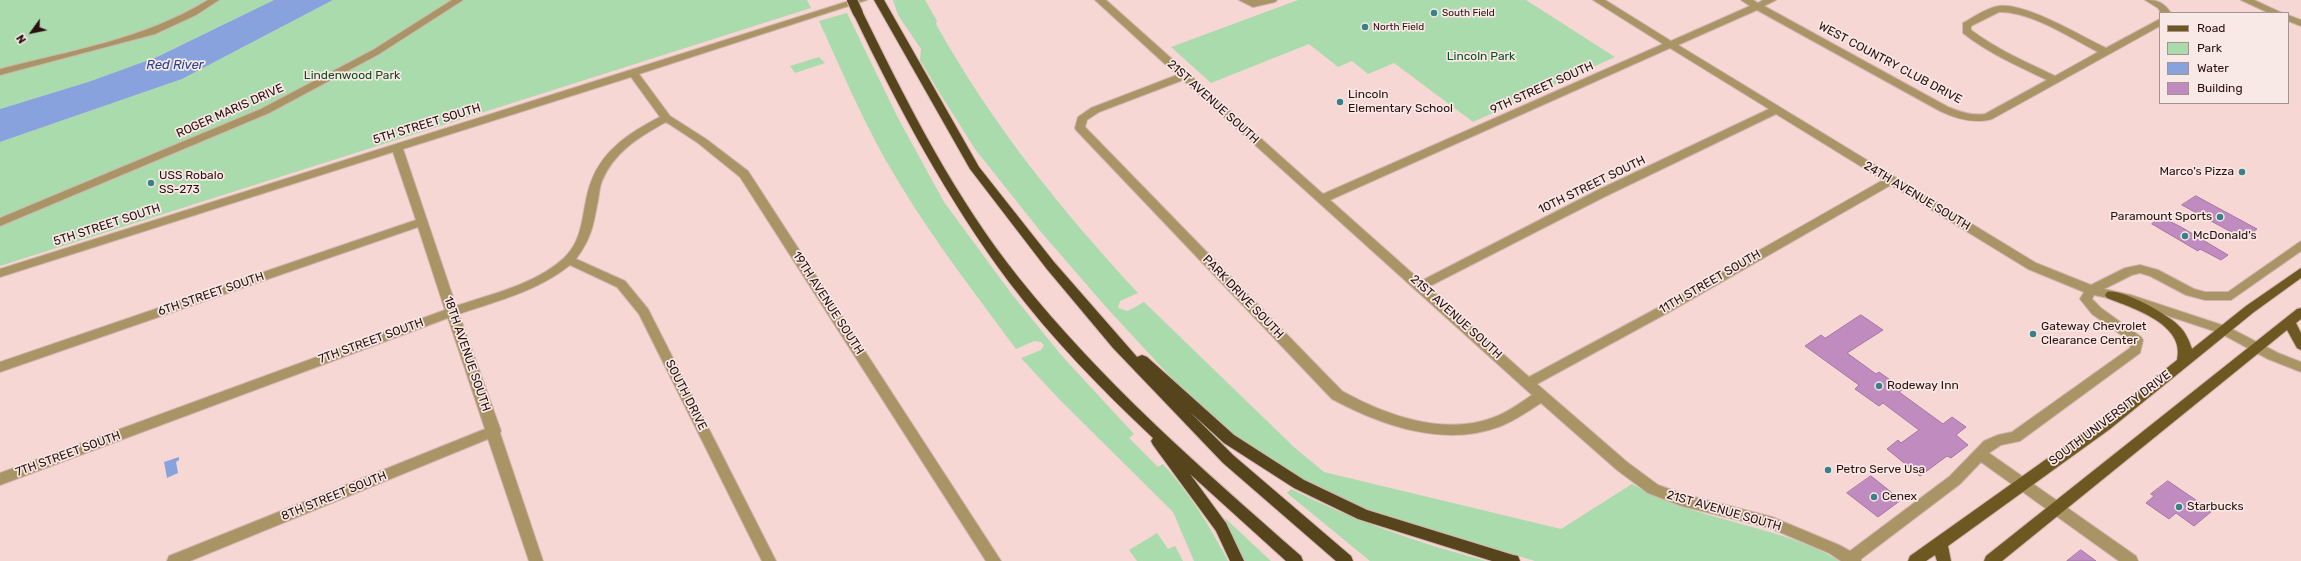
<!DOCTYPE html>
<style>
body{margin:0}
#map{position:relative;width:2301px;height:561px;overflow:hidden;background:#f6d7d3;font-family:Rubik,sans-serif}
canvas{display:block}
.legend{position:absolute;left:2159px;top:12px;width:130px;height:92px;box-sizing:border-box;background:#f8e8e6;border:1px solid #a6928f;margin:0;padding:5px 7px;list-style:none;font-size:12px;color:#2a100d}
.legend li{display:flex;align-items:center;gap:8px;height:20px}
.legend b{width:20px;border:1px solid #a6928f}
.north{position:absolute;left:12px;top:12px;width:40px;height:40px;-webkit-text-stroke:3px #f8e8e6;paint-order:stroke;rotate:237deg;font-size:11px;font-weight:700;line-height:16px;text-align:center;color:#2a100d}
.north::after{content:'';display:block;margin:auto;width:14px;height:18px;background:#2a100d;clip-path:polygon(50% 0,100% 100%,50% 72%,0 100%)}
</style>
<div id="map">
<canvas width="2301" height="561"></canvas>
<ul class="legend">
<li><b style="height:5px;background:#6e5821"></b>Road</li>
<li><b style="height:11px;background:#a9dbad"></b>Park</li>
<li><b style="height:11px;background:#88a2de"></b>Water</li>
<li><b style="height:11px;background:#c08cbf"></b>Building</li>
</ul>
<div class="north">N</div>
</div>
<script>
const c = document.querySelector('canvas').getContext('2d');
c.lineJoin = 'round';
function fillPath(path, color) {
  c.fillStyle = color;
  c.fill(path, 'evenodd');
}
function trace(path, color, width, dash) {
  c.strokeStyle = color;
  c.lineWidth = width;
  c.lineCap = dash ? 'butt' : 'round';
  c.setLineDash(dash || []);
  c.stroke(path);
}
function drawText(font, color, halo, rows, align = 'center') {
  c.font = font + ' Rubik,sans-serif';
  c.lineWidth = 3.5;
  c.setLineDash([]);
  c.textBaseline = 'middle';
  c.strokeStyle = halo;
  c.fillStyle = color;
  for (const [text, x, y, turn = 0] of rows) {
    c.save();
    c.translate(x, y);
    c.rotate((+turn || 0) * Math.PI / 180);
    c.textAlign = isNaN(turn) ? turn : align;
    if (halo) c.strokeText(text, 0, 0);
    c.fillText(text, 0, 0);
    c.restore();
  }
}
fillPath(new Path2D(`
 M0,0H274L157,57L88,82L0,109Z
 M333,0H807L811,8L0,266V142L182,79Z
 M893,0H925L937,21L936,24C991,123 1061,210 1138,293L1120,301L1118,308L1128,311L1144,302L1295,448L1324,472L1561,529L1632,484C1696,522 1776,523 1840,561H1535L1363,509L1304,481L1236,437L1179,386L1106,307L1041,232L975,149L939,92L920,60L921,49L898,15Z
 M1298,0H1526L1615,57L1473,122L1394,63L1368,74L1352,61L1338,67L1309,44L1211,83L1171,47Z
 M847,13L898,118L944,202L1011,293L1062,356L1134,434L1129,438L1158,467L1163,464C1189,493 1210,526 1228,561H1194L1173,512L1059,399L1021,358L1041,350L1044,345L1041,342L1034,341L1016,349C970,287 923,226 885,159C860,114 840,67 819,21Z
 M819,57L825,63L795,73L790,66Z
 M1291,489C1354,521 1419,543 1486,561H1370L1287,493Z
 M1226,519L1271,561H1243L1222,521Z
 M1157,533L1168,549L1175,546L1183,561H1137L1129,550Z`), '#a9dbad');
fillPath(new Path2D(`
 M274,0H333L182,79L0,142V109L88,82L157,57Z
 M179,457V460L176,462L178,473L167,478L164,462Z`), '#88a2de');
const building = new Path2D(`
 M2196,196L2257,229L2244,239L2182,205Z
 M2161,217L2181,227L2228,255L2221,260L2200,249L2198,251L2152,224Z
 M1861,315L1883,330L1847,353L1876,374L1879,372L1903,389L1899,392L1943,424L1952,417L1966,427L1956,435L1968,445L1951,458L1947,456L1920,476L1887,449L1898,440L1901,443L1919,430L1883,403L1879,406L1855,389L1859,385L1805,346L1821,335L1825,338Z
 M1871,476L1901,500L1878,517L1847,493Z
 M2168,481L2212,511L2194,526L2176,513L2169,519L2146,503L2154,496L2151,494Z
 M2081,550L2096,561H2067Z`);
fillPath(building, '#c08cbf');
trace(building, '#a575a5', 1);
const minor = new Path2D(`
 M208,0H219L196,15L155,34L0,75V69C70,51 145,39 208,0Z
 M452,0H463L379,54L269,113L0,226V218L261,109L373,50Z
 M852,0H867L639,74L670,116L706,139L748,171L1001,561H986L740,177L698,143L666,122C639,137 614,152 602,181C599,188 599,198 597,205C593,228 590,240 576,259L625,281L648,309L776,561H762L639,314L617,287L570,265C538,291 497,301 459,314L501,431L500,433L543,561H529L488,439L190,561H167L169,556L485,429L448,318L0,485V473L445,310L418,227L0,372V362L416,220L393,152L0,277V269ZM631,77L660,117C631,132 603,149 591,182C581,208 586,237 564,258C536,284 492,294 456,306L403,149Z
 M1095,0H1106L1323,194L1663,44L1593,0H1605L1671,41L1750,6L1741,0H1753L1758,3L1763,0H1776L1764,6L1948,107C1960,112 1972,116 1985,114L2047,80C2018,66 1988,53 1963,33V23C1974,17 1986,8 1999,6C2027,3 2080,36 2106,48L2160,19V26L1992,119C1974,124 1957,119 1940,111L1757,10L1678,45L2036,263L2091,285L2125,268L2140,265L2158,270L2194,289L2205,292H2228L2301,241V251L2231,300H2205L2186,295L2150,276L2140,273L2132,275L2104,289L2131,295L2228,327L2278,353L2301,362V372L2268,359L2220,333L2126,302L2094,295L2092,299L2101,308L2141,337L2143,340L2140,353L2020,441L2001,445L1989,453L2136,556L2138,561H2119L1981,462L1960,484L1861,559V561H1841L1829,553L1770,528L1682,506L1648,493L1617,470L1541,403C1528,411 1516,420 1501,426C1445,448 1383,426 1332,399L1076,130L1075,128L1078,117L1091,108L1177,75ZM1999,12C2030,11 2071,38 2098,52L2055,76C2026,62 1996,49 1971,30V26ZM1670,48L1769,109L1598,190L1421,281L1330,200ZM1183,80L1532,395C1520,403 1507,413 1492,418C1443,436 1385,415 1342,391L1085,127L1087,120L1099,112ZM1776,114L1883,180L1663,305L1529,377L1428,287L1606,196ZM1891,185L2028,269L2084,292L2080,299L2092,314L2131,342L2130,348L2012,432L1998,435L1984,441L1950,476L1850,551L1839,545L1772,517L1683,494L1658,485L1627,462L1537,384L1671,311Z
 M1239,0H1277L1275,2L1253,7Z
 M2145,0C2158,0 2163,2 2171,13H2161L2158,8Z
 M2241,0H2254L2282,13H2269Z
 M2288,15L2301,20V26L2288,21Z`);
const major = new Path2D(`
 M2301,268V278L2254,312L2110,429L1948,546L1951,561H1937L1935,555L1926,561H1908L1910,556L2100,421L2177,360C2186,324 2132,308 2107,298L2105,295L2107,292C2121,288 2167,314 2178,325C2185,331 2189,340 2192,349L2246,306Z
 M2301,308V319L2296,323L2301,333V350L2297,348L2287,330L2002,561H1984L1986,556L2297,309Z`);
const highway = new Path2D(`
 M874,0H884L979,167L1054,262L1137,357L1142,355L1147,357L1234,435L1304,480L1367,510L1513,555L1518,556L1520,561H1492L1358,519L1294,488L1224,443L1190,412L1233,455L1351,556L1353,561H1336L1223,463L1113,348L1046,268L970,169Z
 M858,10L863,13C908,105 955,198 1019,278C1102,382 1202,469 1301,556L1303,561H1286L1190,474L1226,523L1244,561H1230L1216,531L1153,445L1151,441L1153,438C1102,390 1052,339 1009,282C947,199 898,107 853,13Z`);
trace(minor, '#d1b3af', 2);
trace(major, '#d1b3af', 2);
trace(highway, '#d1b3af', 2);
fillPath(minor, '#a99465');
fillPath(major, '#6e5821');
fillPath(highway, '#55441c');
const highwayBridge = new Path2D(`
 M852,0L858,13`);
trace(highwayBridge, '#d1b3af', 12, []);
trace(highwayBridge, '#55441c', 10);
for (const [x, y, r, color] of [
 [1434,13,4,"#398089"],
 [1365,27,4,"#398089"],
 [1340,102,4,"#398089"],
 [2242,172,4,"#398089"],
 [151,183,4,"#398089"],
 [2220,217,4,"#398089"],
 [2185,236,4,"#398089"],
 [2033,334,4,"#398089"],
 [1879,386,4,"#398089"],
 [1828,470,4,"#398089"],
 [1874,497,4,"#398089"],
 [2179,507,4,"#398089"]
]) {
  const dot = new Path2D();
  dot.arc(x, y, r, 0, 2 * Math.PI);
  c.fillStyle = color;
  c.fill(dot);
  trace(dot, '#f8e8e6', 1.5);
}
drawText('10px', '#2a100d', '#f8e8e6', [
 ["South Field",1442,13],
 ["North Field",1373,27]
], 'left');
drawText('12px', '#0f4c1d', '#f8e8e6', [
 ["Lincoln Park",1481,57],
 ["Lindenwood Park",352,76]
]);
drawText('12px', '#2a100d', '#f8e8e6', [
 ["WEST COUNTRY CLUB DRIVE",1890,63,28],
 ["9TH STREET SOUTH",1542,88,-24],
 ["21ST AVENUE SOUTH",1213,102,42],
 ["ROGER MARIS DRIVE",230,111,-24],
 ["5TH STREET SOUTH",427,124,-17],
 ["10TH STREET SOUTH",1592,185,-26],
 ["24TH AVENUE SOUTH",1917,196,31],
 ["5TH STREET SOUTH",107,225,-18],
 ["11TH STREET SOUTH",1710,282,-30],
 ["6TH STREET SOUTH",211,294,-19],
 ["PARK DRIVE SOUTH",1243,297,46],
 ["19TH AVENUE SOUTH",828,303,57],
 ["21ST AVENUE SOUTH",1456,317,42],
 ["7TH STREET SOUTH",371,341,-20],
 ["18TH AVENUE SOUTH",467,354,71],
 ["SOUTH DRIVE",686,395,63],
 ["SOUTH UNIVERSITY DRIVE",2110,418,-37],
 ["7TH STREET SOUTH",68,454,-20],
 ["8TH STREET SOUTH",334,496,-22],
 ["21ST AVENUE SOUTH",1724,511,16]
]);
drawText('12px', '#2a100d', '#f8e8e6', [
 ["Lincoln",1348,95],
 ["Elementary School",1348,109],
 ["Marco's Pizza",2234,172,"right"],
 ["USS Robalo",159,176],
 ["SS-273",159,190],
 ["Paramount Sports",2212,217,"right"],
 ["McDonald's",2193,236],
 ["Gateway Chevrolet",2041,327],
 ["Clearance Center",2041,341],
 ["Rodeway Inn",1887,386],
 ["Petro Serve Usa",1836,470],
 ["Cenex",1882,497],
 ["Starbucks",2187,507]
], 'left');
drawText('italic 13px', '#29428a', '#f8e8e6', [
 ["Red River",175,65]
]);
</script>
